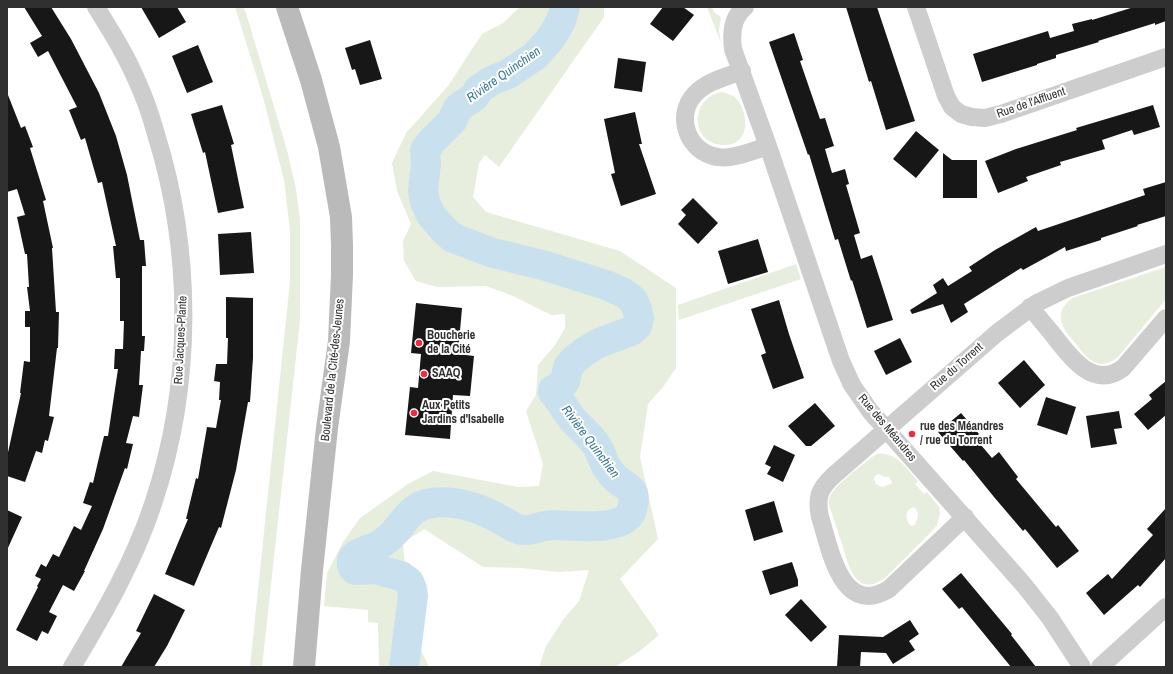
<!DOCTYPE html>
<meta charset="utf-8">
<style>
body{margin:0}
#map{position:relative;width:1173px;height:674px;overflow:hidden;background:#fff;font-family:"Archivo Narrow",sans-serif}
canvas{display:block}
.frame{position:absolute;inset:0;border:8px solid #303030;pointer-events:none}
</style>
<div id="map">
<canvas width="1173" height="674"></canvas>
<div class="frame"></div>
</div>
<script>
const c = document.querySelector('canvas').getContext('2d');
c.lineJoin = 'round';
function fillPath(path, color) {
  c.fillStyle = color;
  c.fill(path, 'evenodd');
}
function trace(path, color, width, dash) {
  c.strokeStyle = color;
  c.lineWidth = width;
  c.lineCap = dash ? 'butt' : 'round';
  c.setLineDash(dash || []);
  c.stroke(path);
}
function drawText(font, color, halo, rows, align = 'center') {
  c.font = font + ' "Archivo Narrow",sans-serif';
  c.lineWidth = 4;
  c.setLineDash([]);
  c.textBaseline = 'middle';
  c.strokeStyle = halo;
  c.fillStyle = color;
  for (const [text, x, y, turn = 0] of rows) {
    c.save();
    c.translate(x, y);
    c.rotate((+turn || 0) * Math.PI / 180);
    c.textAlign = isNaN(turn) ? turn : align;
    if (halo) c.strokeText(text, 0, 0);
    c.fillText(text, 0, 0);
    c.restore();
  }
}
fillPath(new Path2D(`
 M235,7H243L246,13L287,150L296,189L300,219V320L262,667H250L290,281V231L284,180L263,97Z
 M520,7H604V17L499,167L485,155L479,163L473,197L486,212L620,251L676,288V368L663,387L648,404L640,457L658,539L620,579L659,635L640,651L615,667H539L546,646L563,620L579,601L589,570L558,572L521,568L483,567L424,529L403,543L405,567L418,573L426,605L418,644L429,667H379L378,623L368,622V610L324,606L327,573L343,542L360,518L408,484L433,471L518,487L539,486L543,464L526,411L536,395L538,365L555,345L565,328V314L551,315L513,296L486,286L437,287L416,281L404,261L403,241L411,224L397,191L392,163L406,133L448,86L482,34L503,23Z
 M707,7H712L714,12L721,17L719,31L721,43Z
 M721,92C725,93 730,94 733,96C743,102 749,124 743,134C740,141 733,145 726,145C692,147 687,100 721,92Z
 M796,264L801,279L679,320L678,305Z
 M1166,267V299L1118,357C1113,361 1107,364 1101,364C1090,363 1083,353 1077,345C1063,329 1051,315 1072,298Z
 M877,454C896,451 906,468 918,481L915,484L924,494L927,492L939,507L940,513L937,525L933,530L885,578C857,598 849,568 843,547C839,535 835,523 831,511C829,507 828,503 829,499C833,485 861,467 872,457ZM879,474L885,477H889L892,482L891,484L882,487L876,484L874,479L875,476ZM914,507C920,512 918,518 915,525L911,526C905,520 904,509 914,507Z`), '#e7eedd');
trace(new Path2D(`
 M404,667L413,596L412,589L409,582L401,576L375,569L355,570C350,565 351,559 356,555C361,552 366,551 370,549C376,547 382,544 386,540C403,528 407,506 432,503C456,500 480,508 501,520C508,523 515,530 523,530C533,531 542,525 552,525C572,525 631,534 633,505C634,501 634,497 633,493C630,487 624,485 619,481C614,478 611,473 607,468C603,461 601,453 597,446C591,437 582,429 574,421C566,412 561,401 553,392V390L561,385L565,381L568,367L574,360L584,352L599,343L631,331L637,326L639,318L637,309L633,300L624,293L606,285L546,266L493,253L453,238L443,229L431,215L425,202L423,191L426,163L425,150L431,142L452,121L458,108L475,96L478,90L491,81L508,74L535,56L551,38L561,21L565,7`), '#c9e1ee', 30);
fillPath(new Path2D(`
 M24,7H51L71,39L99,93L116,136L127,175L140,240H144L146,266H142V336H145L144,351H141L139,385H143L139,417L133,416L126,443L133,444L127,469L125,468L103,529L84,571H85L74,591L63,585L49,612L57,616L48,634L42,631L37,641L16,630L38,587L37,586L41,579L35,576L41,564L46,567L53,554L59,557L74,526L81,530L92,506L83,503L90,482L93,483L104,436H108L118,369H114L115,349H123L124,321H120V278H116L113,246H116L102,182L98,183L85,138L81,140L69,110L77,107L48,51L38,57L30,43L42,36Z
 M141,7H177L186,22L159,38Z
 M663,7H683L694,15L673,41L650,24Z
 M846,7H877L915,121L886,130L871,81L869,82Z
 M1134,7H1166V21L1155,25V23L1098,41L1099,42L1056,55V58L1037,64V65L982,82L973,54L1048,31L1050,38L1074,31L1072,24L1092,19V20Z
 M794,33L803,60L800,61L820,119L825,118L834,146L825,149L832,173L845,169L849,184L846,185L860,233L854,235L861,259L872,255L893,320L867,328L852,280L851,281L838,239L835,240L809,154L808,155L769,42Z
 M370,40L382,79L360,85L355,69L352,70L345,48Z
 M198,45L213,82L187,93L172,56Z
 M618,58L646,62L642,92L614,88Z
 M8,95L21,128L25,126L33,147L30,148L46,200L43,201L53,248H52L56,312H59L58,348H57L49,416L54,417L48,441L45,440L42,453L36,451L25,482L7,476V457L21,393H20L24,361L30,362V327H25V311H30L27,287H29L27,254H25L17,217L25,215L17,189L7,192Z
 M222,105L234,144L231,145L244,208L218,213L205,152L203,153L191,114Z
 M1153,105L1160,127L1134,135L1132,130L1102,140L1105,149L1060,162L1061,165L1026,177L1028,181L998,193L985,161L1016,149L1077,130L1076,128Z
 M635,112L642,144H639L656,194L621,206L611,174L615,173L604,119Z
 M916,131L939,150L916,178L893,159Z
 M943,153L952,160H977V198H943Z
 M1166,182V216L1137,225L1138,226L1101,238V240L1066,251L1065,247L1023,270L1021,268L964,304L968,312L951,323L943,304L912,314L910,310L937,293L933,285L943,278L948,286L972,271L969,267L995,250L1036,227L1038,231L1145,195L1143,189Z
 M693,198L718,223L698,244L678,224L686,215L681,210Z
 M251,232L254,273L220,275L218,234Z
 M758,239L768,272L728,284L718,251Z
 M226,297L253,298V358L250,402H248L236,470L221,528L219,527L194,586L165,574L188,519H186L196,478L198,479L207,427L216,428L221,400H219L220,382L214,381L216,364H227L228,338H226Z
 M779,300L789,334L804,378L773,389L761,355L766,353L751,309Z
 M416,303L462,308L458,354L474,356L470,396L453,395L450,439L405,435L410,387L418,388L421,354L411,353Z
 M900,338L912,362L886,375L874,351Z
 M1024,360L1045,385L1020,408L998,383Z
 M1166,381V415L1148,430L1134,414L1152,399L1149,395Z
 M1046,397L1076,407L1067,435L1037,425Z
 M815,403L835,426L811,446H806L788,426Z
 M1119,411L1122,428L1114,429L1117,444L1091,448L1086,416Z
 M961,413L979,434L975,438L992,458L999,452L1018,477L1016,479L1056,527L1058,525L1079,551L1057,568L1025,529L1023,531L994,497L964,460L963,461L938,432Z
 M774,445L795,455L783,482L767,474L771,467L765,464Z
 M774,501L783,532L754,541L745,510Z
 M1166,508V558L1140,587L1138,585L1104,615L1086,593L1108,574L1112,579L1153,535L1147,529Z
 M7,510L22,517L7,550Z
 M792,562L798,580V586L770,595L762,571Z
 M961,573L1012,634L1011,635L1036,667H1011L962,607L959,609L942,589Z
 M154,594L185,610L167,646L154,667H121L141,633L136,631Z
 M801,599L827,627L811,642L785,615Z
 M910,620L919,634L909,641L915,650L893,664L886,653L861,652L860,667H837L839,635L883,637Z`), '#171717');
trace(new Path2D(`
 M745,7C732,17 731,34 733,49L768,146L841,361L852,385L870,411L1024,585L1050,618L1082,667
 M916,7L946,96L952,107L961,114L972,117L985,118L1001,114L1166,57
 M742,71C726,77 707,81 695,94C674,116 688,153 718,157C732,160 754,150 768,146
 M1030,307C1038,317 1046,326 1054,336C1070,357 1094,390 1123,368L1166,318
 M965,517L889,589C841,618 830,548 820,517C816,498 819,489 833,476L997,333L1037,303L1068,288L1166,254
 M72,667C103,615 134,562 153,504C193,385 193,253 156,134C151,116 145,98 137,81C126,55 111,31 96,7
 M1100,667L1166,607`), '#cdcdcd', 18);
trace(new Path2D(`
 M287,7L311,80L329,147L341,217L342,245V275L339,341L327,428L312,570L304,667`), '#bababa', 22);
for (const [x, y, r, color] of [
 [419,343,4,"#ef2a42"],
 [424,374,4,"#ef2a42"],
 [414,413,4,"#ef2a42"],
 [912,434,4,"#ef2a42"]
]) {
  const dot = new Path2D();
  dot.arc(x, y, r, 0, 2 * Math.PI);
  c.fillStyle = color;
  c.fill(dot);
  trace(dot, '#fff', 1.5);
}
drawText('12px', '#303030', '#fff', [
 ["Rue de l'Affluent",1031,103,-19],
 ["Rue Jacques-Plante",181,340,-87],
 ["Rue du Torrent",957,367,-41],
 ["Boulevard de la Cité-des-Jeunes",333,370,-84],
 ["Rue des Méandres",887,428,50]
]);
drawText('bold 12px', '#303030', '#fff', [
 ["Boucherie",427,336],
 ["de la Cité",427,350],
 ["SAAQ",432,374],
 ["Aux Petits",422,406],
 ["Jardins d'Isabelle",422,420],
 ["rue des Méandres",920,427],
 ["/ rue du Torrent",920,441]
], 'left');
drawText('italic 13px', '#397797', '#fff', [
 ["Rivière Quinchien",504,75,-35],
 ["Rivière Quinchien",590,442,53]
]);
</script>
